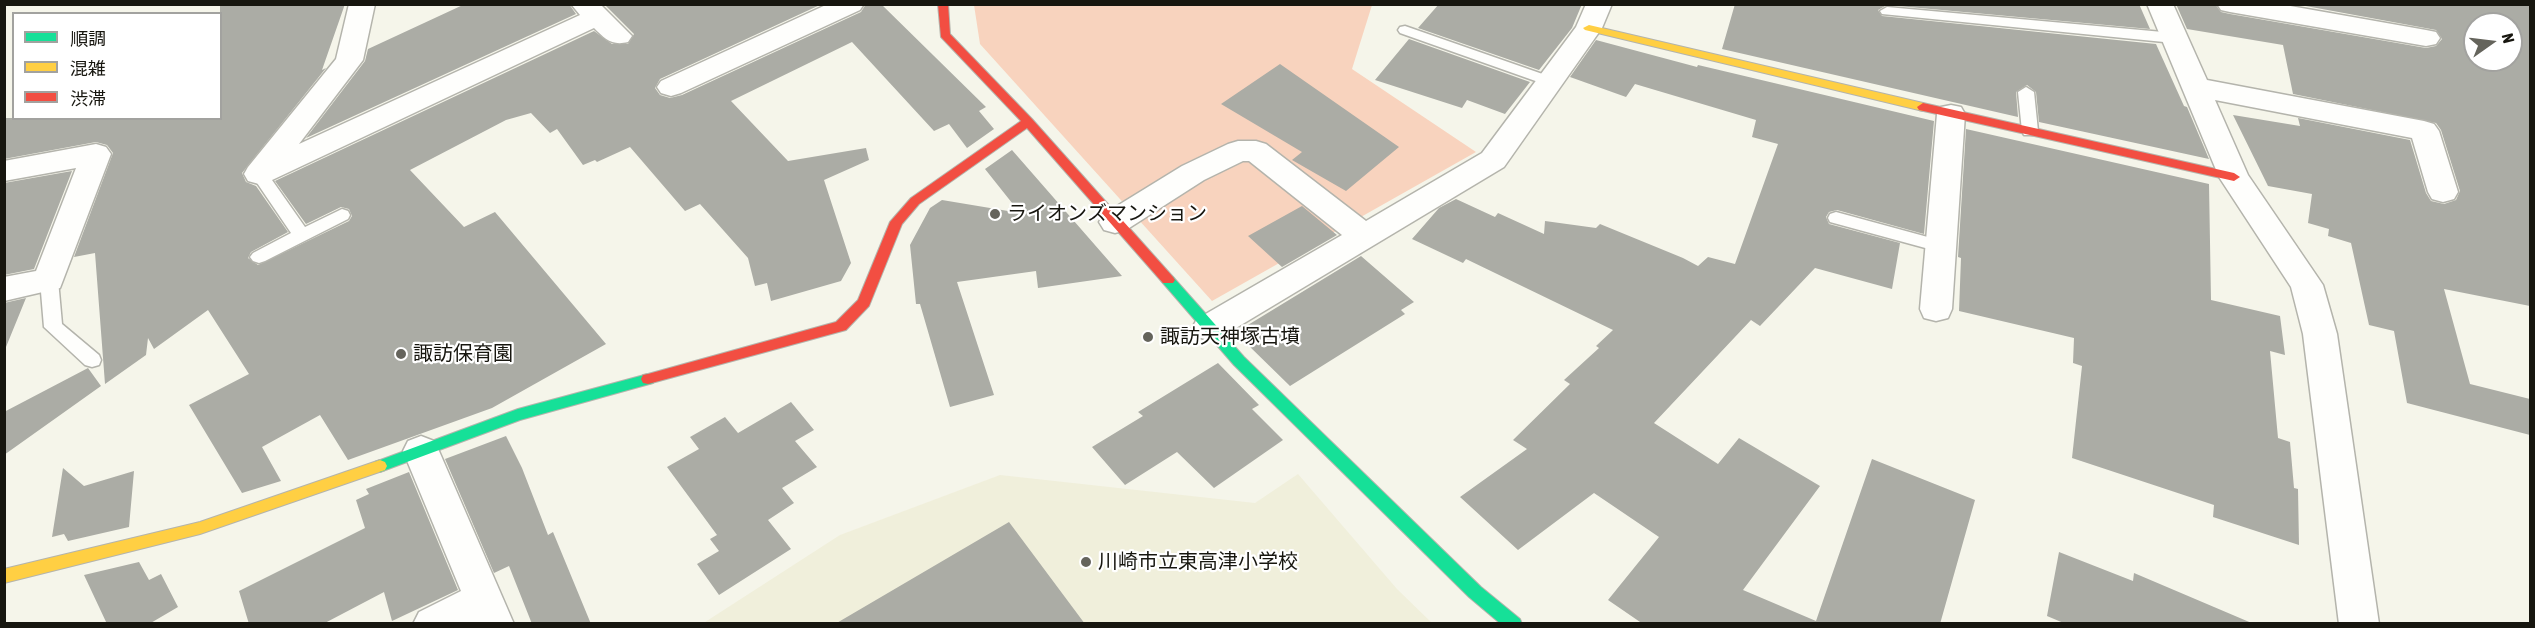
<!DOCTYPE html>
<meta charset="utf-8">
<style>
body{margin:0}
#map{position:relative;width:2535px;height:628px;overflow:hidden;background:#f5f5ea;font-family:"Asap Condensed","Noto Sans JP",sans-serif}
canvas{display:block}
.frame{position:absolute;inset:0;border:6px solid #17160f;pointer-events:none}
.legend{position:absolute;left:12px;top:12px;width:210px;height:108px;box-sizing:border-box;background:#fff;border:2px solid #a2a29f;margin:0;padding:8px 10px;list-style:none;font-size:18px;color:#17160f}
.legend li{display:flex;align-items:center;gap:12px;height:30px}
.legend b{width:30px;border:2px solid #a2a29f}
.north{position:absolute;left:2463px;top:12px;width:60px;height:60px;box-sizing:border-box;background:#fff;border:2px solid #a2a29f;border-radius:50%;rotate:76deg;font-size:16px;font-weight:700;line-height:24px;text-align:center;color:#17160f}
.north::after{content:'';display:block;margin:auto;width:21px;height:27px;background:#65645c;clip-path:polygon(50% 0,100% 100%,50% 72%,0 100%)}
</style>
<div id="map">
<canvas width="2535" height="628"></canvas>
<div class="frame"></div>
<ul class="legend">
<li><b style="height:8px;background:#16e098"></b>順調</li>
<li><b style="height:8px;background:#ffcf43"></b>混雑</li>
<li><b style="height:8px;background:#f24e42"></b>渋滞</li>
</ul>
<div class="north">N</div>
</div>
<script>
const c = document.querySelector('canvas').getContext('2d');
c.lineJoin = 'round';
function fillPath(path, color) {
  c.fillStyle = color;
  c.fill(path, 'evenodd');
}
function trace(path, color, width, dash) {
  c.strokeStyle = color;
  c.lineWidth = width;
  c.lineCap = dash ? 'butt' : 'round';
  c.setLineDash(dash || []);
  c.stroke(path);
}
function drawText(font, color, halo, rows, align = 'center') {
  c.font = font + ' "Asap Condensed","Noto Sans JP",sans-serif';
  c.lineWidth = 4.5;
  c.setLineDash([]);
  c.textBaseline = 'middle';
  c.strokeStyle = halo;
  c.fillStyle = color;
  for (const [text, x, y, turn = 0] of rows) {
    c.save();
    c.translate(x, y);
    c.rotate((+turn || 0) * Math.PI / 180);
    c.textAlign = isNaN(turn) ? turn : align;
    if (halo) c.strokeText(text, 0, 0);
    c.fillText(text, 0, 0);
    c.restore();
  }
}
fillPath(new Path2D(`
 M1298,474L1397,589L1432,623L702,624L840,535L1000,475L1255,503Z`), '#f0efdb');
fillPath(new Path2D(`
 M974,5H1372L1352,69L1476,152L1212,301L980,44Z`), '#f8d3be');
fillPath(new Path2D(`
 M220,4H345L322,70L326,68L242,173L246,182L256,186L288,232L251,252L248,258L258,265L349,221L352,216L349,209L341,207L306,224L275,181L594,31L612,44H628L634,34L604,4H822L660,79L655,88L660,95L670,98L682,95L861,12L866,4H881L986,107L979,111L994,129L967,148L949,124L934,131L852,42L731,101L788,161L866,148L869,160L824,180L851,263L841,281L771,301L767,283L755,286L748,258L700,204L685,211L630,147L597,162L595,160L583,165L557,129L550,133L531,113L506,120L410,170L464,227L495,212L606,344L492,408L348,460L320,415L262,447L281,481L242,493L189,405L249,374L208,310L154,349L148,338L146,355L105,384L95,253L74,257L113,153L107,145L96,142L4,159V118H220Z
 M465,4H569L576,14L306,138L365,61L368,49Z
 M1439,4H1582L1572,28L1539,70L1418,28Z
 M1735,4H2139L2150,29L1887,5L1878,10L1882,16L2156,44L2184,106L2187,107L2209,159L2039,122L2036,92L2027,85L2016,92L2018,117L1722,49Z
 M2176,4H2215L2221,12L2230,14L2426,48L2436,46L2442,39L2436,30L2295,4H2530V306L2444,289L2470,384L2530,399V435L2407,403L2394,331L2369,325L2351,243L2328,236L2329,229L2308,223L2312,194L2268,186L2233,115L2300,126L2298,118L2410,140L2426,193L2431,201L2444,204L2456,200L2460,191L2441,130L2436,123L2293,94L2283,45L2187,29ZM2475,24H2511V60H2475Z
 M1409,39L1530,82L1505,114L1467,100L1462,108L1375,80Z
 M1596,40L1697,67L1698,65L1715,69L1934,121L1924,234L1837,210L1829,212L1826,217L1829,224L1900,243L1892,289L1815,268L1760,326L1751,320L1654,423L1718,464L1739,438L1820,486L1743,590L1816,621L1872,459L1975,500L1940,624H1643L1608,600L1659,537L1594,493L1518,550L1460,497L1527,449L1513,440L1570,384L1564,380L1599,348L1596,346L1613,330L1466,259L1463,263L1412,239L1439,208L1456,199L1495,217L1498,213L1544,234L1545,221L1596,228L1600,224L1683,258L1698,266L1708,257L1735,264L1778,144L1752,137L1756,120L1635,84L1626,97L1570,77Z
 M1280,64L1399,147L1346,191L1292,160L1302,152L1221,104Z
 M1966,129L2209,184L2211,300L2280,316L2285,355L2270,351L2278,438L2290,442L2294,488L2298,489L2299,545L2213,517L2214,505L2072,458L2082,366L2073,363L2074,338L1959,311L1961,258L1958,257Z
 M1012,150L1122,276L1038,288L1036,271L957,282L994,395L950,407L920,304H916L910,245L930,208L942,200L1020,213L985,169Z
 M72,171L34,269L4,275V183Z
 M1302,206L1337,235L1282,267L1248,236Z
 M1361,256L1414,302L1401,310L1405,314L1290,386L1247,344L1255,339L1243,328Z
 M26,298L6,347H4V303Z
 M1218,363L1259,405L1252,409L1283,440L1214,488L1177,452L1125,485L1092,447L1143,416L1138,412Z
 M88,368L101,386L4,455V412Z
 M791,402L814,430L795,441L817,467L782,488L794,503L768,520L791,549L719,595L697,564L719,551L710,539L717,535L667,467L699,449L690,437L725,417L738,433Z
 M506,436L522,468L548,535L553,532L591,624H532L509,566L494,573L445,459Z
 M63,468L84,486L134,471L129,527L68,541L64,534L52,537Z
 M409,472L458,590L392,621L384,592L323,624H249L239,591L365,528L356,500L369,494L366,489Z
 M1009,522L1085,624H835Z
 M2059,552L2133,581L2134,573L2254,624H2066L2047,616Z
 M139,562L149,580L161,574L178,607L149,624H107L84,575Z`), '#abaca5');
const lane = new Path2D(`
 M1887,7L2174,33L2181,38L2174,43L1882,14L1880,11Z
 M1405,26L1554,78L1557,81L1554,84H1544L1400,33L1398,30L1400,27Z
 M2026,87L2034,92L2038,131L2036,135H2024L2022,131L2018,92Z
 M259,168L265,170L305,227L342,209L348,211L350,215L348,219L265,261L259,263L253,261L250,257L253,253L291,233L251,174L253,170Z
 M1836,212L1946,242L1949,246L1946,250L1940,252L1830,222L1828,218L1830,214Z
 M49,274L55,275L58,280L62,324L99,355L101,360L99,365L92,367L85,365L44,327L40,280L43,275Z`);
const street = new Path2D(`
 M349,4H375L363,60L299,144L580,15L571,4H600L632,36L628,42C612,46 605,39 594,28L270,181L259,184L248,181L244,174L248,167L336,59Z
 M828,4H864L860,10L681,93L671,96L661,93L657,87L661,81Z
 M1586,4H1612L1602,28L1504,167L1221,337L1209,340L1197,337L1192,328L1197,319L1342,235L1249,161H1243L1204,180L1126,230L1115,233L1104,230L1099,222L1104,214L1182,166L1228,144L1238,141H1256L1266,144L1366,221L1482,153L1576,27Z
 M2147,4H2173L2207,80L2424,121L2434,124L2439,131L2458,192L2454,199L2443,202L2432,199L2428,192L2412,138L2215,100L2248,175L2323,285L2337,334L2379,624H2339L2303,334L2291,287L2219,177Z
 M2217,4H2279L2426,30L2436,32L2440,38L2436,44L2426,46L2230,12L2221,10Z
 M1951,105L1961,107L1965,114L1952,309L1948,318L1936,321L1924,318L1920,309L1937,114L1941,107Z
 M96,144L106,147L111,154L60,288L4,301V277L36,271L76,168L4,181V161Z
 M421,436L434,441L439,451L514,624H413L419,612L461,591L403,451L408,441Z`);
const fast = new Path2D(`
 M1168,275L1173,277L1244,357L1481,587L1520,619L1522,624H1501L1469,597L1234,365L1163,283L1161,280Z
 M648,374L653,375L655,379L653,383L520,420L380,472L375,470L373,466L375,462L518,409Z`);
const slow = new Path2D(`
 M1589,25L1923,103L1929,107L1923,111L1585,30L1583,28Z
 M380,460L385,462L387,466L385,470L200,534L4,583V569L200,522Z`);
const jam = new Path2D(`
 M938,4H948L950,34L1032,119L1173,277L1175,280L1173,283H1163L1027,128L919,204L902,224L869,306L846,330L648,384L643,383L641,379L643,375L648,374L836,322L858,300L890,222L911,198L1021,121L941,37Z
 M1923,103L2234,173L2240,177L2234,181L1919,110L1917,107Z`);
trace(lane, '#b4b4ac', 3);
trace(street, '#b4b4ac', 3);
trace(fast, '#b4b4ac', 2);
trace(slow, '#b4b4ac', 2);
trace(jam, '#b4b4ac', 2);
fillPath(lane, '#fefefc');
fillPath(street, '#fefefc');
fillPath(fast, '#16e098');
fillPath(slow, '#ffcf43');
fillPath(jam, '#f24e42');
for (const [x, y, r, color] of [
 [995,214,6,"#65645c"],
 [1148,337,6,"#65645c"],
 [401,354,6,"#65645c"],
 [1086,562,6,"#65645c"]
]) {
  const dot = new Path2D();
  dot.arc(x, y, r, 0, 2 * Math.PI);
  c.fillStyle = color;
  c.fill(dot);
  trace(dot, '#fff', 2);
}
drawText('20px', '#17160f', '#fff', [
 ["ライオンズマンション",1007,214],
 ["諏訪天神塚古墳",1160,337],
 ["諏訪保育園",413,354],
 ["川崎市立東高津小学校",1098,562]
], 'left');
</script>
